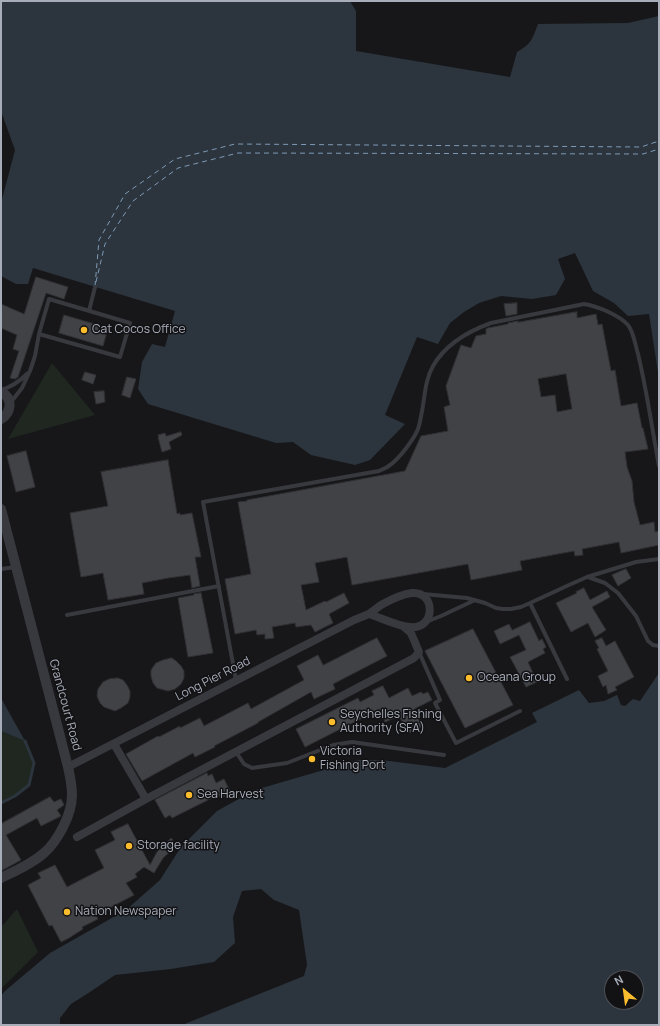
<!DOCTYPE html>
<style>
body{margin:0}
#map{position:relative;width:660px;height:1026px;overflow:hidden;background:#171719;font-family:Manrope,sans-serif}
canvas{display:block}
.frame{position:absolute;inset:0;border:2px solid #a8adba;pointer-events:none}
.north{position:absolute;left:604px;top:970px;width:40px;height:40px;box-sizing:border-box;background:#121214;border:1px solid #4e5056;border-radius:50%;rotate:331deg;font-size:11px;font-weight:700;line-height:16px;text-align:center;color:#a8adba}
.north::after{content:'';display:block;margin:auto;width:14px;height:18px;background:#fbbc2d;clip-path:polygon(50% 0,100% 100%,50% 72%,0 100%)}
</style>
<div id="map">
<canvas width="660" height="1026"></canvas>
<div class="frame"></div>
<div class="north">N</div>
</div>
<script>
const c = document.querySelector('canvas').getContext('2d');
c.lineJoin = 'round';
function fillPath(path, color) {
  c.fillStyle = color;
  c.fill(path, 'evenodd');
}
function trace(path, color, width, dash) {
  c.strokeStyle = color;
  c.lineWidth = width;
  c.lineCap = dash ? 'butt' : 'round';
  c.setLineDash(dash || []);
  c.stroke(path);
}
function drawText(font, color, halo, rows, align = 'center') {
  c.font = font + ' Manrope,sans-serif';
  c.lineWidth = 3;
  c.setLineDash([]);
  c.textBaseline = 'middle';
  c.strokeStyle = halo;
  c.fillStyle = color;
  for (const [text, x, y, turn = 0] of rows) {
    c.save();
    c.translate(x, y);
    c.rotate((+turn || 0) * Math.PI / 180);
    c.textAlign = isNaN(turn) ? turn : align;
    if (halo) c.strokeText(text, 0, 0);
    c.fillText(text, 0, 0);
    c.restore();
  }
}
fillPath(new Path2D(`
 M52,363L95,415L8,439Z
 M1,731L25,741L34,763L29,785L15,796L1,802Z
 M17,909L38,952L1,989V927Z`), '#1f2720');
fillPath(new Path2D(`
 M1,1H350L356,11V51L510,77L517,52C531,44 532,40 538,24L628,23L659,16V379L649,314L628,316L614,303L593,291L575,253L558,259L565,279L556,295L532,299L501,296L479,303L464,312L450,323L438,344L417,337L385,415L405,424L370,460L355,465L311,455L293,442L276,443L148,404L138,389L142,362L152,344L165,347L175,311L33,268L28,284H16L1,276V203L15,150L1,111Z
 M659,673V1025H182L304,976L307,965L299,910L274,900L261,889L242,891L233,917L235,943L214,962L171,969L115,975L90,992L71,1004L60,1018V1025H1V996L5,991L50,953L126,910L160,880L181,847L217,811L255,790L358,760H381L445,768L537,722L532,713L579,690L589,703L604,701L617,695L621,705L625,706L633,699L640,701ZM612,978H636V1002H612Z
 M1,698L25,741L1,731Z`), '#2c353e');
trace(new Path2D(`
 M1,803L15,796L29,785L34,763L25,741`), '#2c353e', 3);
trace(new Path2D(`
 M96,282L105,244L133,201L178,168L238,153L643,154L659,149
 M95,286L99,240L125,194L175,159L235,144L641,147L659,141`), '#7e9ab6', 1, [5, 4]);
const building = new Path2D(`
 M36,277L68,287L64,299L46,293L18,377L15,379L10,378L19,351L13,349L17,335L1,328V304L24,314Z
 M517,303V314L506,316L504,304Z
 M577,312V318L596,314L598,325L602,324L611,371L615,370L621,406L637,403L642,428H643L648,449L625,452L627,467L632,481L634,502L640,525L654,522L655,532L659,531V545L621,553L619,542L582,549L583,555L575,556L574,551L520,561L522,570L471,580L468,564L352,585L347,557L315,563L319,582L301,585L306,610L325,601L326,602L344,593L349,603L329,614L333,623L315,632L311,625L296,627L295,623L272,627L274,638L265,639V634L257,635L256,630L235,634L225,579L251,574L238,502L247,501V500L405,471L421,436L448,431L444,407L450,405L446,386L461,345L471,348L476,336L486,334V329L488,328L508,324V323L518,321V322ZM566,374L572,409L557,412L555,395L541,397L538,379Z
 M64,315L108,328L103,346L59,333Z
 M85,372L96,375L93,384L82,380Z
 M127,377L136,379L130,398L122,395Z
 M104,391L105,402L96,404L94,392Z
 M181,432L182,435L169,442L171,449L162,452L158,437H159L158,435L165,433L166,436Z
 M26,451L35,487L16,492L7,456Z
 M168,460L177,514L180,513V515L192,513L201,557H195L200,586L192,588L190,575L168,578L142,583L144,594L108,600L103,573L81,577L70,513L108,506L101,472Z
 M626,569L631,578L618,586L612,575Z
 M584,588L590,600L607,591L610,597L592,607L606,630L595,637L588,623L571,632L556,603L577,593L576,592Z
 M201,593L213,653L188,657L178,598L194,595V594Z
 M530,622L539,641L542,639L546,647L543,649L545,653L528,662L537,682L526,687L510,657L526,650L519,635L500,644L494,631L509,624L512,630Z
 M473,629L513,705L465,728L425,651Z
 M377,638L387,656L333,684L335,689L314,699L311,692L258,722V723L214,746L215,747L195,757L193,753L142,781L126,754L158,736L159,737L180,726V728L200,718L204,726L248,703L251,709L304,680L297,666L318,655L323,665Z
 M602,638L606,646L615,641L634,677L615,687L617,690L608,694L606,685L603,687L598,676L608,671L597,649L599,648L595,641Z
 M172,658L176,661L181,666L184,671V678L181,684L175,689L168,691L157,688L153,683L151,676V670L156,663L163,660Z
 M118,678L123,680L127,685L130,691V697L128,703L121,708L115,711L104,707L100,703L97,696L98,689L103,682L109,679Z
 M383,686L389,698L408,688L412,696L421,692L423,694L428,692L432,700L414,709L423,726L409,733L399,716L385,722L380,709L305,747L296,729L358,698L360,702L374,695L372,691Z
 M207,773L208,776L212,774L216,783L224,779L231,793L221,798L218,795L172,818L170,815L165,818L155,800Z
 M50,797L54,802L61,799L64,805L57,810L61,816L41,826L37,818L6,835L21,860L1,871V824Z
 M128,824L150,865L157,852L171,838L177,845L163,858L154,873L144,867L135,874L137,877L126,883L134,895L96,915L98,919L82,927L83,929L69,938L61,942L52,925L49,926L28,885L41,878L38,873L55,865L67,887L104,868L95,850L115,840L111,832Z`);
fillPath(building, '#414246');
trace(building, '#313135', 1);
trace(new Path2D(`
 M89,311L95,287
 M1,390C12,387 20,381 28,373
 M11,402L22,388L30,371L35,356L39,334L49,299L130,323L120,357L39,334
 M1,569L16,567
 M588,577L605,583L618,593L636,616L648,641L653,645L659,646
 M423,594L467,598L485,603L496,608L503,609H511L521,607L530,603L569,585L587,577L636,562L659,559
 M530,603L567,679
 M67,615L219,586
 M426,622L441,616L475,600
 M419,652L440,700L435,703L456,743L520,711
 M236,680L203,502L379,471C383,469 387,468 390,465C399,459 414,439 418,429C420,423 421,416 422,411C425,396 425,380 433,366C445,345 469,331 491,323L584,304C597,306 619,315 628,325C634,333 635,344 638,354C647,391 652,429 659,466
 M236,752L244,764L252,768L287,763L333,745L352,742L444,755`), '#38393e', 4);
trace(new Path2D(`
 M114,744L146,799L414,658L419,652L411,633L403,626
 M68,767L354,620C359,618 364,616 369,614C373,611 377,608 381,605C390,600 402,594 412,593C436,591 436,630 410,627C396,626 382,618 369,614
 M77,837L146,799`), '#38393e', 8);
trace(new Path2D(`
 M1,392C13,398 12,412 1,419
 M1,509L68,767C70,776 72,786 72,795C72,814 58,841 44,853C32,864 15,871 1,878`), '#38393e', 10);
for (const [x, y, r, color] of [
 [84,330,4,"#fbbc2d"],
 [469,678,4,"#fbbc2d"],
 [332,722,4,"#fbbc2d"],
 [312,759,4,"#fbbc2d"],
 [189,795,4,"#fbbc2d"],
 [129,846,4,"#fbbc2d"],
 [67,912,4,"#fbbc2d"]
]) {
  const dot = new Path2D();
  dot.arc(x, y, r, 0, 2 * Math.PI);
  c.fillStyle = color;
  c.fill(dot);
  trace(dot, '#121214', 1.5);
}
drawText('12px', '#a8adba', '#121214', [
 ["Cat Cocos Office",92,330],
 ["Oceana Group",477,678],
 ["Seychelles Fishing",340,715],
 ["Authority (SFA)",340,729],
 ["Victoria",320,752],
 ["Fishing Port",320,766],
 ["Sea Harvest",197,795],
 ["Storage facility",137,846],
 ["Nation Newspaper",75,912]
], 'left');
drawText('12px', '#a8adba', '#121214', [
 ["Long Pier Road",213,679,-27],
 ["Grandcourt Road",65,705,75]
]);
</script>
